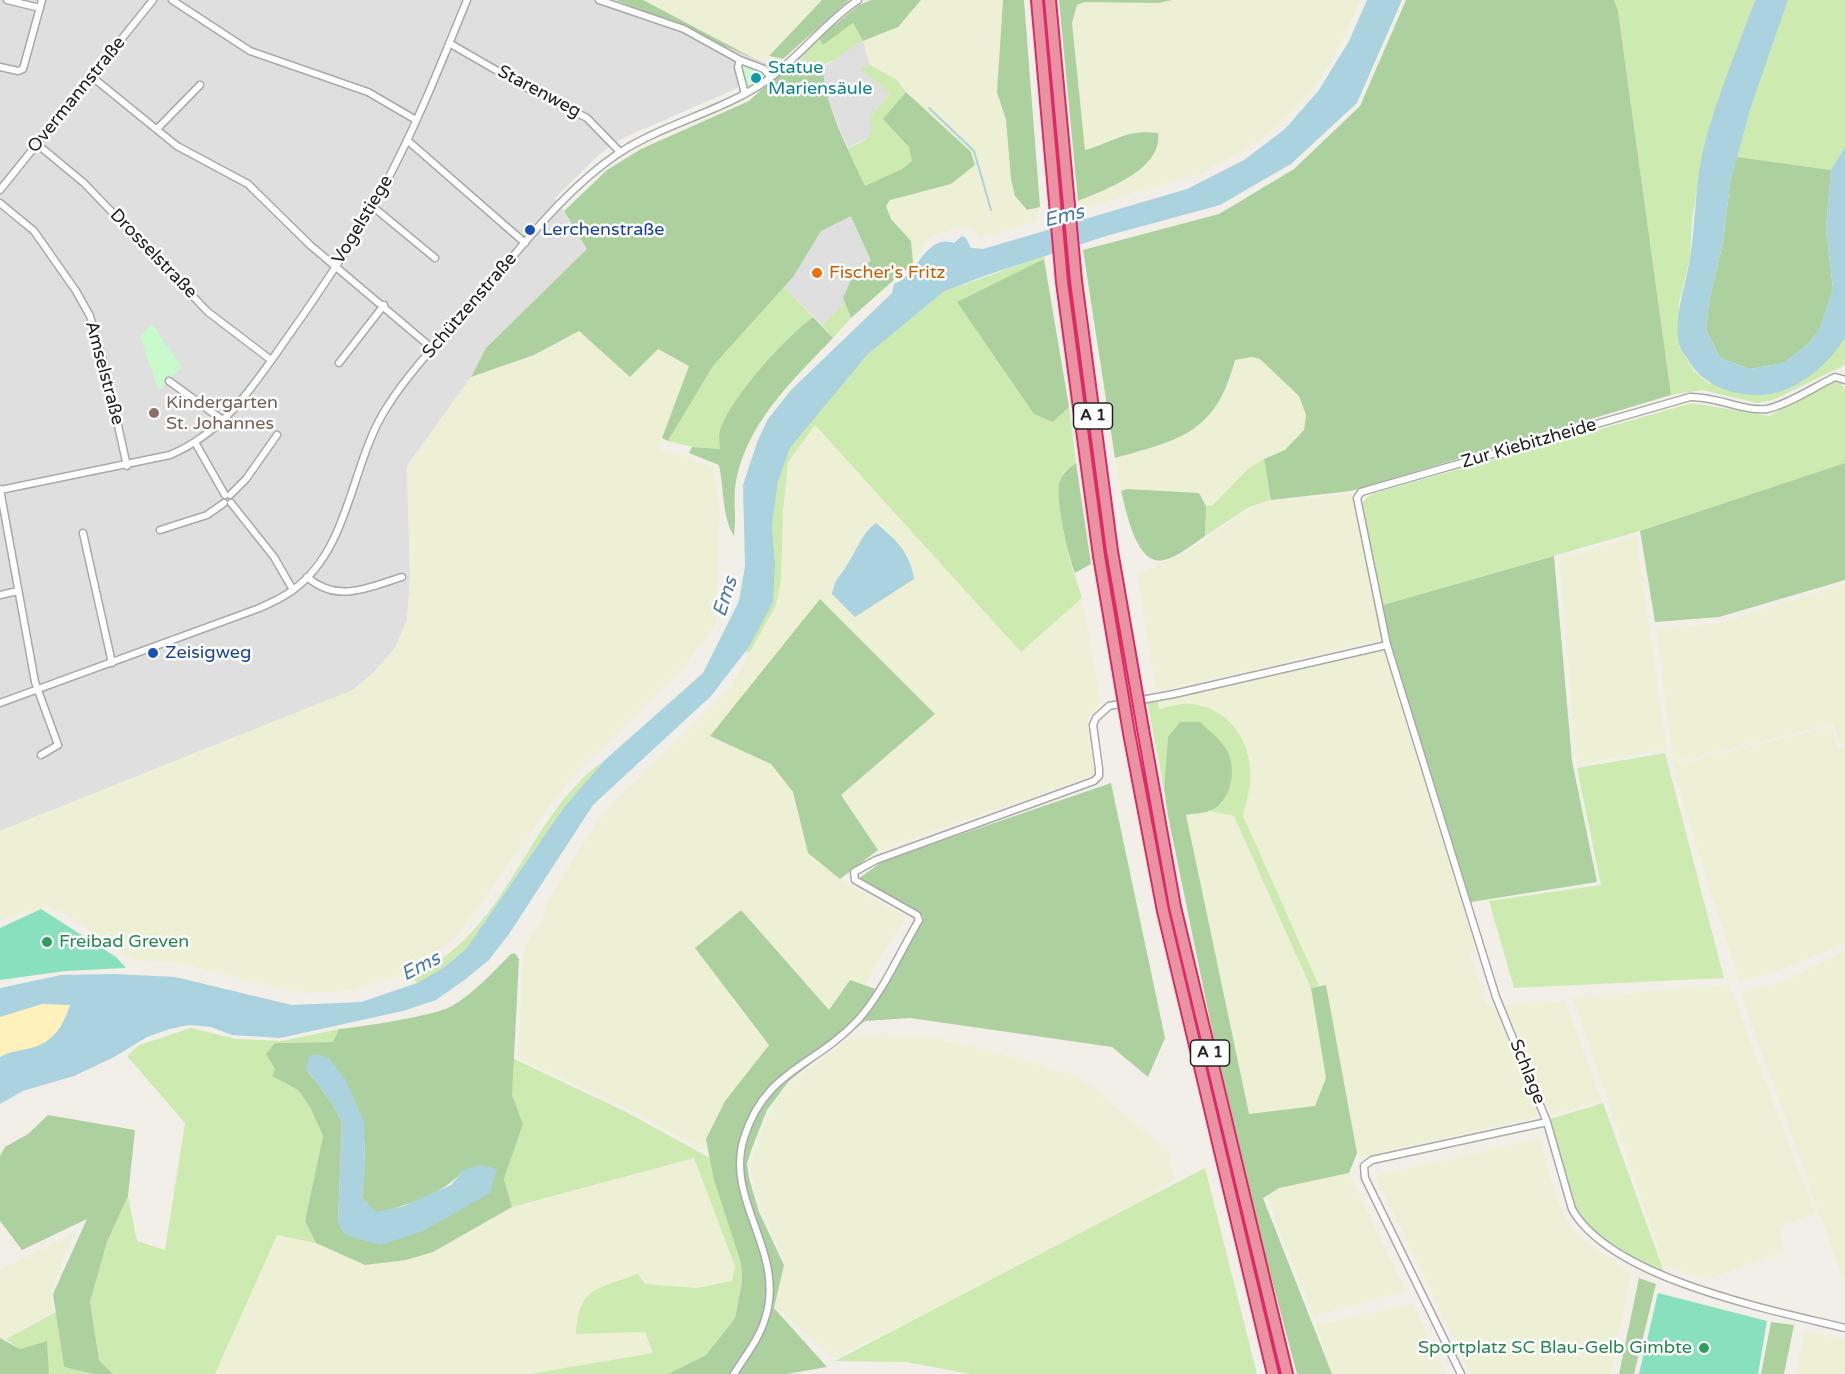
<!DOCTYPE html>
<meta charset="utf-8">
<style>
body{margin:0}
canvas{display:block;background:#f2efe9}
</style>
<canvas width="1845" height="1374"></canvas>
<script>
const c = document.querySelector('canvas').getContext('2d');
c.lineJoin = 'round';
function fillPath(path, color) {
  c.fillStyle = color;
  c.fill(path, 'evenodd');
}
function trace(path, color, width, dash) {
  c.strokeStyle = color;
  c.lineWidth = width;
  c.lineCap = dash ? 'butt' : 'round';
  c.setLineDash(dash || []);
  c.stroke(path);
}
function drawText(font, color, halo, rows, align = 'center') {
  c.font = font + ' "Varela Round",sans-serif';
  c.lineWidth = 5;
  c.setLineDash([]);
  c.textBaseline = 'middle';
  c.strokeStyle = halo;
  c.fillStyle = color;
  for (const [text, x, y, turn = 0] of rows) {
    c.save();
    c.translate(x, y);
    c.rotate((+turn || 0) * Math.PI / 180);
    c.textAlign = isNaN(turn) ? turn : align;
    if (halo) c.strokeText(text, 0, 0);
    c.fillText(text, 0, 0);
    c.restore();
  }
}
fillPath(new Path2D(`
 M0,0H616L776,67L731,91L623,138L601,153L555,198L588,249L486,348L471,377L407,466L410,577L407,620L395,648L373,673L353,690L0,831Z
 M863,41L870,65L860,68L890,93L870,117L873,130L869,137L848,148L825,93L823,73L791,63L802,53L825,65L829,64L851,46Z
 M851,215L871,262L843,298L845,303L822,325L784,287L821,231Z`), '#e0dfdf');
fillPath(new Path2D(`
 M643,0H822L769,56L755,59Z
 M921,0H1003L997,92L1006,120L1011,179L1015,196L1027,210L1040,207L1035,222L981,237L973,229L960,227L929,237L913,263L911,241L891,219L886,206L890,200L951,184L960,143L930,117L897,80L870,65L863,41L898,27Z
 M1172,0H1361L1336,54L1315,87L1282,122L1254,144L1201,173L1079,210L1078,201L1123,183L1158,133L1124,134L1085,150L1072,23L1077,5L1084,2L1159,3Z
 M579,331L629,376L658,349L689,366L658,448L667,453L679,454L714,468L720,511L716,625L687,663L568,781L459,934L412,971L351,991L308,993L277,988L177,962L133,960L66,914L48,906L0,920V831L353,690L373,673L395,648L407,620L410,577L407,466L471,377L534,355Z
 M1252,357L1260,359L1299,396L1306,416L1304,429L1285,450L1248,469L1213,505L1206,506L1199,493L1127,489L1121,491L1115,458L1170,443L1228,389L1235,360Z
 M815,424L1021,651L1082,598L1101,702L1088,720L1095,769L1090,777L878,850L841,796L711,736L771,764L793,792L808,853L849,885L906,917L864,985L849,980L829,1011L741,910L695,948L769,1045L724,1102L706,1139L709,1153L627,1108L524,1061L518,1054L523,955L530,936L542,923L546,903L596,823L614,802L730,689L776,605L788,462Z
 M1353,493L1382,640L1156,692L1137,574L1188,551L1249,509L1266,502Z
 M1636,536L1667,749L1577,765L1559,559Z
 M1845,584V743L1840,745L1833,724L1673,762L1656,628L1721,623Z
 M1377,649L1384,650L1387,655L1476,951L1470,954L1486,1002L1496,1009L1537,1107L1538,1117L1362,1157L1357,1153L1326,985L1319,986L1259,853L1243,816L1246,801L1191,704L1159,709L1157,698Z
 M1832,727L1839,749L1845,748V943L1780,970L1739,981L1682,800L1674,765Z
 M1209,811L1234,816L1311,988L1326,1078L1315,1106L1248,1114L1185,815Z
 M1845,951V1284L1744,1003L1743,992L1789,979Z
 M1729,984L1815,1213L1779,1227L1785,1251L1708,1279L1664,1266L1573,998Z
 M1565,1001L1602,1102L1551,1114L1504,1005Z
 M856,1036L935,1038L1021,1059L1081,1078L1169,1153L1174,1179L1153,1192L1158,1202L833,1358L775,1305L784,1260L761,1210L750,1168L764,1124L775,1101L790,1083L844,1042Z
 M1539,1138L1559,1205L1578,1237L1631,1273L1611,1374H1471L1375,1176Z
 M694,1158L735,1266L732,1281L697,1288L645,1284L576,1334L645,1332L653,1353L529,1374H215L277,1234L316,1243L365,1265L485,1223L512,1207Z
 M1349,1173L1406,1291L1314,1316L1266,1196L1279,1188Z
 M73,1234L50,1295L54,1312L6,1338L0,1337V1270Z
 M1413,1304L1446,1374H1333L1315,1325Z
 M1805,1331L1845,1340V1374H1795Z`), '#eef0d5');
fillPath(new Path2D(`
 M1614,0H1755L1705,143L1692,219L1690,258L1679,303V346L1694,371L1709,384L1840,346L1845,338V364L1841,367L1773,400L1757,403L1702,390L1671,395L1618,11Z
 M1788,0H1845V147L1831,170L1737,157L1750,110Z
 M853,23L863,41C844,49 825,77 803,59L802,53L819,38L823,45Z
 M870,65L897,80L906,92L884,119C893,130 915,145 912,161L902,169L865,187L848,149C866,139 875,140 870,117L890,93L859,68Z
 M1044,256V259L958,303L1053,422L1069,407L1076,463L1063,473L1069,558L1082,598L1021,652L815,425L788,462L783,512L781,580L776,605L750,652L744,651L749,647L775,563L772,526L778,482L790,448L867,355L943,292Z
 M784,287L813,317C766,352 746,399 720,449L692,447L668,441L713,366Z
 M845,303L851,318L833,338L822,325Z
 M1834,381L1841,383L1845,390V463L1640,531L1383,605L1363,506L1364,500L1372,494L1692,403L1769,416Z
 M1264,459L1271,500L1249,507L1205,536L1206,506L1213,505L1248,469Z
 M1157,698L1159,709C1169,707 1181,703 1191,704C1232,708 1254,746 1250,784C1249,794 1245,805 1243,816L1319,986L1311,988L1234,816L1209,811L1223,802L1168,737L1164,789L1147,700Z
 M1665,753L1724,978L1514,988L1489,901L1601,885L1577,768Z
 M606,759L565,806L466,949L443,968L417,983L413,978C434,965 453,952 471,933C514,887 536,825 581,780C588,772 598,766 606,759Z
 M191,1028L236,1039L282,1041L339,1029L333,1042L275,1043V1069L272,1076L298,1090L310,1107L323,1136L305,1221L316,1243L277,1235L215,1374H113L99,1360L90,1302L107,1242L128,1196L137,1241L165,1250L185,1123L127,1056L139,1045Z
 M512,1058L626,1112L710,1158L741,1263L742,1282L735,1318L706,1355L668,1374H529L653,1353L645,1332L576,1334C579,1286 598,1289 638,1274L645,1284L697,1288L732,1281L735,1266L694,1158L512,1207L504,1179L523,1124L512,1095Z
 M1603,1103L1664,1272C1637,1258 1597,1243 1579,1216C1564,1192 1557,1147 1550,1119Z
 M1205,1168L1257,1374H970L907,1362L835,1361Z
 M56,1312L64,1367L94,1374H49L47,1341L20,1349L6,1339Z`), '#cdebb0');
fillPath(new Path2D(`
 M616,0H643L755,59Z
 M822,0H849L783,59L769,56Z
 M871,0H921L898,27L863,41L853,23L823,45L819,38L859,5Z
 M1003,0H1024L1040,207L1027,210L1015,196L1011,179L1006,120L997,92Z
 M1059,0H1172L1159,3L1084,2L1077,5L1072,23L1085,150C1114,142 1125,129 1158,133C1163,170 1104,190 1078,201Z
 M1406,0H1614L1618,11L1671,395L1351,491L1271,500L1264,459L1285,450L1304,430L1306,415L1299,396L1260,359L1252,357L1235,360C1216,433 1180,440 1115,458L1083,250L1219,214L1294,169L1360,106Z
 M791,63L823,73C828,113 849,150 865,186L902,169L912,161L909,147L883,119L906,92L971,152L975,165L951,184L890,200L886,206L891,219L911,241L913,263L851,318L843,298L854,273L871,261L851,216L821,231L793,277L713,366L668,441L662,438L689,366L658,349L630,377L579,331L534,355L471,377L486,348L587,249L564,211L607,170L641,149L749,101Z
 M1737,157L1831,170L1826,229L1833,288L1819,331L1807,345L1784,363L1750,369L1720,358L1706,330L1709,301L1723,242L1730,183Z
 M1044,259L1069,407L1053,422L1034,414L957,302Z
 M813,317L833,338C794,379 751,418 737,476C732,495 737,516 734,536C722,517 724,488 719,465L689,453L692,447L720,449C720,443 718,436 720,431C729,399 786,337 813,317Z
 M1076,463L1091,564L1075,573C1068,557 1056,500 1059,484C1062,473 1068,469 1076,463Z
 M1845,463V580L1719,617L1655,622L1640,531Z
 M1127,489L1199,493L1206,506L1205,536C1193,544 1178,557 1164,560C1136,567 1126,509 1121,491Z
 M1554,556L1572,761L1597,882L1471,902L1391,646L1383,605Z
 M820,599L935,714L841,795L878,850L840,879L808,853L793,792L771,764L710,736Z
 M1180,722H1200C1208,730 1218,737 1224,746C1239,765 1232,803 1209,811C1202,814 1193,813 1186,815L1249,1114L1315,1106L1326,1078L1311,988L1326,985L1357,1153L1349,1173L1279,1188L1263,1198L1332,1374H1297L1265,1254L1213,1035L1168,816L1164,789L1168,737Z
 M1111,783L1165,1038L1148,1077L1112,1047L910,1018L865,1021L789,1081L767,1110L752,1148L747,1164L749,1178L759,1212L784,1265L774,1308L827,1367L787,1374H668L706,1355L735,1318L742,1282L741,1263L714,1180L706,1139L725,1101L769,1045L695,948L741,910L829,1010L850,980L881,991L924,917L858,879L883,861Z
 M515,953L519,959L512,1095L523,1124L504,1179L512,1207L433,1252L406,1260L365,1265L316,1243L305,1221L323,1136L310,1107L298,1090L272,1076L275,1069L266,1054L275,1043L333,1042L339,1029C361,1027 434,1016 452,1006C474,993 493,972 511,954ZM328,1058C367,1107 368,1138 362,1198L376,1213C408,1205 442,1195 464,1170L423,1231L346,1235L338,1223L342,1123L332,1103L306,1069Z
 M48,1115L135,1130L128,1196L107,1242L90,1302L99,1360L113,1374H94L64,1367L53,1294L87,1219L22,1250L0,1221V1156L5,1147L28,1134Z
 M1639,1278L1656,1284L1634,1374H1619Z
 M1771,1322L1794,1325L1784,1374H1761Z
 M0,1338L20,1349L47,1341L49,1374H0Z`), '#add19e');
fillPath(new Path2D(`
 M42,1004H70C63,1025 55,1042 31,1048C20,1051 11,1051 0,1057V1017Z`), '#fff1ba');
fillPath(new Path2D(`
 M748,61L771,77L745,94L742,66Z
 M152,324L182,367L159,391L140,336Z`), '#c8facc');
fillPath(new Path2D(`
 M41,909L116,957L126,968L65,971L0,980V928Z
 M1658,1293L1767,1321L1758,1374H1639Z`), '#88e0be');
fillPath(new Path2D(`
 M1367,0H1402L1357,103L1291,164L1220,205L1106,236L984,276L943,292L867,355L790,448L778,482L772,526L775,563L773,602L749,647L711,696L593,805L509,934L489,960L463,981L436,1000L403,1011L280,1038L232,1035L211,1027L189,1025L170,1029L147,1037L114,1057L74,1076L23,1091L0,1104V1057C11,1051 19,1051 31,1048C54,1042 63,1026 70,1005L42,1004L0,1017V988L61,975L115,974L175,977L292,1005L361,1002L417,983L443,968L466,949L565,806L606,759L703,673L739,601L745,566L743,485L758,440L768,419L791,390L892,293L894,284C918,276 925,233 954,243L962,236L966,238L971,248L983,249L1187,189L1244,160L1285,129L1319,90L1349,41Z
 M1755,0H1788L1750,110L1730,184L1723,242L1709,301L1706,330L1720,358L1750,369L1784,363L1807,345L1819,331L1833,288L1826,229L1831,170L1845,147V338C1827,367 1792,396 1757,395C1728,394 1703,385 1688,360C1685,355 1680,349 1679,344C1674,315 1685,287 1690,259C1696,221 1695,179 1705,142C1718,94 1738,47 1755,0Z
 M876,523C896,540 910,552 914,579L855,617L832,594C836,576 839,579 847,565C857,550 861,534 876,523Z
 M315,1054L328,1058L345,1079L364,1122L365,1170L362,1198L376,1212L404,1206L451,1185L464,1170L481,1165L497,1169L490,1193L423,1231L381,1245L346,1235L338,1224L342,1123L332,1103L306,1069L309,1057Z`), '#aad3df');
trace(new Path2D(`
 M929,108L974,151L991,210`), '#aad3df', 2);
const street = new Path2D(`
 M7,0L40,8
 M172,0L250,51L368,92L416,120
 M599,0L684,29L740,60L764,69L771,77
 M449,43L527,88L587,118L620,152
 M740,60L738,67L745,94
 M0,67L18,71L23,69L42,0
 M91,76L177,146L248,184L310,245L433,349
 M157,129L200,85
 M407,140L525,243
 M37,144L84,183L208,312L271,360
 M0,190L153,0
 M0,203L34,231L76,291L90,316L105,367L127,466
 M372,206L435,258
 M339,363L384,305
 M1845,380L1835,377C1816,386 1787,405 1767,409C1744,412 1716,396 1690,397L1361,492L1357,498L1387,645L1496,997L1547,1122L1572,1209C1611,1279 1772,1310 1845,1328
 M169,381L224,421
 M196,444L225,495
 M0,489L35,682L58,745L41,755
 M0,490L170,455C226,431 253,386 287,338C324,286 360,232 390,175C419,119 443,59 467,0
 M230,495L246,479L277,435
 M231,503L274,557L293,590
 M160,530L207,515L224,503
 M83,533L112,663
 M307,577C338,604 369,587 402,577
 M0,595L18,591
 M0,703L257,609C269,604 282,598 293,590C351,548 350,464 387,407C411,369 444,336 474,302C519,251 562,191 619,153C665,123 721,112 766,81C800,57 824,23 858,0
 M734,1374C745,1356 759,1339 765,1319C787,1252 724,1201 744,1138C765,1070 814,1067 858,1020C883,992 900,952 919,920L917,915L855,880L854,872L876,860L1094,781L1099,776V769L1093,725L1096,718L1109,706L1174,694L1387,645
 M1461,1374L1365,1178L1364,1166L1372,1160L1547,1122`);
const highway = new Path2D(`
 M1037,0L1062,282L1099,556
 M1050,0L1076,281L1112,551
 M1143,729L1175,907L1287,1374
 M1129,733L1163,911L1273,1374`);
trace(street, '#a9a9a9', 9);
trace(highway, '#dc2a67', 14);
trace(street, '#fff', 6);
trace(highway, '#e892a2', 10);
const highwayBridge = new Path2D(`
 M1112,551L1143,729
 M1099,556L1129,733`);
trace(highwayBridge, '#dc2a67', 14, []);
trace(highwayBridge, '#e892a2', 10);
for (const [x, y, r, color] of [
 [756,78,6,"#0f9aa8"],
 [530,230,6,"#1a4fb4"],
 [817,273,6,"#e8710a"],
 [154,413,6,"#8d6e63"],
 [153,653,6,"#1a4fb4"],
 [47,942,6,"#2e9e5b"],
 [1704,1348,6,"#2e9e5b"]
]) {
  const dot = new Path2D();
  dot.arc(x, y, r, 0, 2 * Math.PI);
  c.fillStyle = color;
  c.fill(dot);
  trace(dot, '#fff', 2);
}
for (const [x, y, w] of [
 [1093,416,39],
 [1210,1053,39]
]) {
  const box = new Path2D();
  box.roundRect(x - w / 2, y - 13, w, 26, 4.5);
  c.fillStyle = '#fff';
  c.fill(box);
  trace(box, '#222', 1.5);
}
drawText('bold 16px', '#222', null, [
 ["A 1",1093,416],
 ["A 1",1210,1053]
]);
drawText('18px', '#0d838f', '#fff', [
 ["Statue",768,68],
 ["Mariensäule",768,89]
], 'left');
drawText('18px', '#222', '#fff', [
 ["Starenweg",539,92,28],
 ["Overmannstraße",77,95,-51],
 ["Vogelstiege",363,220,-59],
 ["Drosselstraße",153,254,46],
 ["Schützenstraße",470,306,-49],
 ["Amselstraße",104,373,75],
 ["Zur Kiebitzheide",1529,444,-16],
 ["Schlage",1527,1072,68]
]);
drawText('18px', '#164399', '#fff', [
 ["Lerchenstraße",542,230],
 ["Zeisigweg",165,653]
], 'left');
drawText('18px', '#c56008', '#fff', [
 ["Fischer's Fritz",829,273]
], 'left');
drawText('18px', '#785e54', '#fff', [
 ["Kindergarten",166,403],
 ["St. Johannes",166,424]
], 'left');
drawText('18px', '#27864d', '#fff', [
 ["Freibad Greven",59,942],
 ["Sportplatz SC Blau-Gelb Gimbte",1692,1348,"right"]
], 'left');
drawText('italic 20px', '#4a7aab', '#fff', [
 ["Ems",1064,217,-14],
 ["Ems",726,597,-72],
 ["Ems",421,967,-27]
]);
</script>
